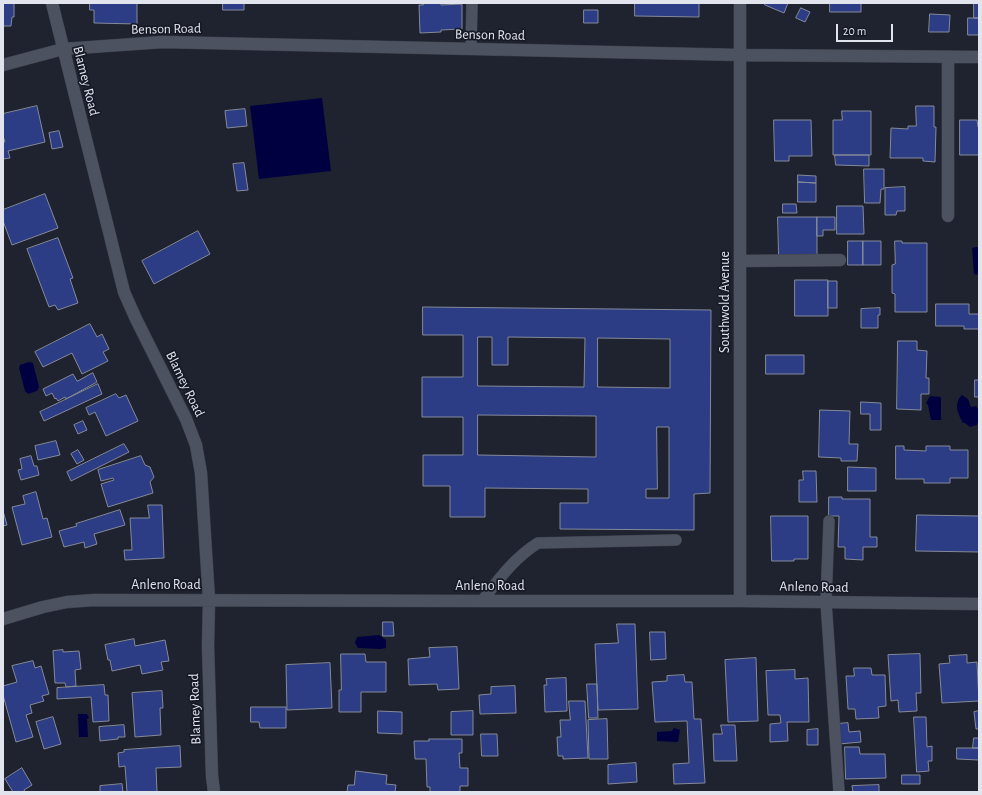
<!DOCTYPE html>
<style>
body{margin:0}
#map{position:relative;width:982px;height:795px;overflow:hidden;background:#1f2330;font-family:"Alegreya Sans",sans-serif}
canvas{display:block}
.frame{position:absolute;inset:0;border:4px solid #e1e4ed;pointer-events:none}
.scale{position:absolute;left:836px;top:24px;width:57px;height:18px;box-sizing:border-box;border:2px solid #e1e4ed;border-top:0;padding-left:5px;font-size:12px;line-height:14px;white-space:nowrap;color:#e1e4ed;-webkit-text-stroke:3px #161a26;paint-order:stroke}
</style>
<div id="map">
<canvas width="982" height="795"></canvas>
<div class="frame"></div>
<div class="scale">20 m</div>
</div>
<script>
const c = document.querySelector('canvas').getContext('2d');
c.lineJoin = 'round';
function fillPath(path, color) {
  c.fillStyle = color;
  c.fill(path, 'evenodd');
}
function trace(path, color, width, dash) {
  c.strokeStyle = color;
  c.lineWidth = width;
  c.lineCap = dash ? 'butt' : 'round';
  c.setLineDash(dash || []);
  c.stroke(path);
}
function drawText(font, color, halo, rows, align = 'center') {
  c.font = font + ' "Alegreya Sans",sans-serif';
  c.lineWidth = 3.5;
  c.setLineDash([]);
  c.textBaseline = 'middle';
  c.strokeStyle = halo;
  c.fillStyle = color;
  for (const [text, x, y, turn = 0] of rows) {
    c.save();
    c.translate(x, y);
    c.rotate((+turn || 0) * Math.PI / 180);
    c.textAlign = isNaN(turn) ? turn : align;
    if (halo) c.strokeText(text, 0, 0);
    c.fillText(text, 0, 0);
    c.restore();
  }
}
fillPath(new Path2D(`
 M322,98L331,171L259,179L250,106Z
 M976,247H979V271L977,275L974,274L972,248Z
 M29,362L33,363L39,387L37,391L28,394L25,391L19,368L20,365Z
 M962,395L968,399L971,407L976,406C981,412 979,419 977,425L970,427L965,423H963C958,414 953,403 962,395Z
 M930,396L941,397V420H931L928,405L926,403Z
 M379,635L386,640V648L381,649L358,648L355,643L357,637Z
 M78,714H87L89,718L87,719L88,737H79Z
 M674,728L680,730L678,742L657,741V732L672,731Z`), '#000041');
const building = new Path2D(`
 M3,3H14V17H12L11,26H3Z
 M90,3H137V24L94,23V10H90Z
 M223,3H244V10H223Z
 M423,3H441V5L462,4V29L441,30V32L420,33L419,5H423Z
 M635,3H699V17L635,16Z
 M765,3H788L784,13L765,5Z
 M830,3H861V12H830Z
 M974,3H979V18H974Z
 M801,8L810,12L805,22L796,18Z
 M584,10H598V23H584Z
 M930,14L950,15L949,32H929Z
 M968,18H979V35H968Z
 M37,106L45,142L8,151L10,158L3,159V142H5L3,136V114Z
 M916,106H934V127H936L935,162L923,161V158H890L891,128L908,129V126H916Z
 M245,109L247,126L227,128L225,111Z
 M842,111H871V155H833V120H842Z
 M774,120H811L812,156H789V161H775Z
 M960,120H977L978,127H979V155H960Z
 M59,131L63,147L52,149L49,133Z
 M835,155H869V166L836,165Z
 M244,163L248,190L237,191L233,164Z
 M864,169H884V189H881L880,203H865Z
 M798,175L816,176V183L798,182Z
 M798,182L816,183V202H798Z
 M905,187V211H897L896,215H885V188Z
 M45,194L58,228L12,245L3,221V210Z
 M783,204H796L797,213H783Z
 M837,206H863L864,234H837Z
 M778,217H817V257H779Z
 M817,217H835V230H823V236H817Z
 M198,231L210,254L154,284L142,261Z
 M58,238L73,278L70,279L78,303L58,310L55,305L49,307L27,249Z
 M848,241H863V265H848Z
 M863,241H881V265H863Z
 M895,241H902V243H927V312H895V294L892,293V265L895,264Z
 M795,280H828V316H795Z
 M828,281H837V308H828Z
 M936,304H969V314H979V329H964V326H936Z
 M423,307L711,310L710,493L694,494V530L560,529V503H588V489L485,488V517H450V486H423V455H463V417H422V377H463V335H423ZM478,337H492V365H508V337L585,338L584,387L478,386ZM598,338L670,339V388L598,387ZM478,415L596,416V457L478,455ZM657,427H669V498H646V489H657Z
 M880,308V315H878V328H861V309Z
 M90,324L97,337L102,334L109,349L103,352L108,361L82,374L72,353L43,367L35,352Z
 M898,341H917V350L927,351L926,378H929V394H921V410L897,409Z
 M766,355H804V374H766Z
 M93,373L97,382L66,399L65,397L58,401L56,398L55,399L52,393L46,396L43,389L73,374L77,381Z
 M975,380H979V397H975Z
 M98,384L102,394L44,421L40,412Z
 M116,394L119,398L126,395L138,421L106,436L95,412L89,415L86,408Z
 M861,402L881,403V430H870V414H861Z
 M820,410L850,411L849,444H858L857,461H841V458L819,457Z
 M83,421L87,430L78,434L74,425Z
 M56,441L60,455L38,460L35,446Z
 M124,444L129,452L71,481L67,472Z
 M896,446H904V450L926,451V446H950V450H968V478H950V483H924V479H896Z
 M78,450L84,460L77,464L71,454Z
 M31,456L34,466H37L39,475L21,480L18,470L22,469L20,459Z
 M141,456L145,465L150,467L154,477L150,482L153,493L108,507L101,484L114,480L113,478L101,481L98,470Z
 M848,467L876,468V491H848Z
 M803,471H816L817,502H799V480H803Z
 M36,492L43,519L47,518L52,537L22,545L12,507L25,504L23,496Z
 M829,497H842V499H870V537H877V547H863V560L845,559V547H838L839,516H829Z
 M148,505H162L164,558L125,560L124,550H132L130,518H149Z
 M120,510L125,525L94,534L97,544L85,548L84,542L64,547L59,531L77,526L76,524Z
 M3,511L7,525L3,526Z
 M917,515L979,516V552L916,551Z
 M771,516H808V559H794V561H772Z
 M383,622H393L394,636H383Z
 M617,624H635L638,709L598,710L595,644L618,643Z
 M650,632H665L666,659L651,660Z
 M134,639L135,646L165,640L169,661L161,662L163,670L142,674L140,665L112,671L110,660H108L105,645Z
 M457,647L459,689L438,690L437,684L409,685L408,659L430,657L429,648Z
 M63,650V652L79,651L81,669L75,670L76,686L66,687L65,683H55L53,651Z
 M341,654H365L366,662H386V692H361V712H339V690H341Z
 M920,654L921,693H916L917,711L899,712L898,700L891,701L888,655Z
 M967,655V663L977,662L979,701L942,703L939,664L950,663L949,656Z
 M756,658L758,721L728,722L725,660Z
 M33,661L35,668L41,666L49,694L42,696L44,701L30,705L32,713L26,715L33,737L16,742L3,695V686L17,682L12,666Z
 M330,663L332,708L287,710L286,665Z
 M854,668H871L872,675H885L886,706L878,707L879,718L856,719L855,709H848L846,676H854Z
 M795,670V679L808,678L809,722H787L788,741L770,742V724L781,723L780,715H768L766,671Z
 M684,675L685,682H692L694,719H701L705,783L674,784L673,764L689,763L687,721L655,722L652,682L667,681V676Z
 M566,678L567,711L545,712L544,685H547L546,679Z
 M587,684H597L598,718H589Z
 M104,685L105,695H108L109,721L93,722L91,697L57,699V688Z
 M515,686L516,713L480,714L479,695L491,694V687Z
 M162,691L163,708H160L161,735L135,737L132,693Z
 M569,701H585L588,758L563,759V756H558L557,737H561L560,720H570Z
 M251,707H286V728H260L259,722H251Z
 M378,711L402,712V734L378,733Z
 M473,711V735H451V712Z
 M979,711V729H976L974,712Z
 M53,717L61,744L44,749L36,722Z
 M914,717H926L927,747L932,746V761H928L929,771L917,772Z
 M607,719L608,759H589L588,720Z
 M848,723L849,732L860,731L861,742L839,744L837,724Z
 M124,725L125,737H118V739L100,741L99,727Z
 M721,725H735L737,761H714L713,734H722Z
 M818,729V745H807V730Z
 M481,734H497L498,756H482Z
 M974,738H979V748H973Z
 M429,739H462V753H459L460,768H468V786H460V792H430V787H427L426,759H415L414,741H429Z
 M180,746L181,767L156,768L157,792H127L125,766L119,767L118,753L124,752V750Z
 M845,747H859L860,754H885L886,778L846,779Z
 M957,748H979V760L957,759Z
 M636,763L637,782L608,784V765Z
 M22,768L32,785L24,790L25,792H13L5,779Z
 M356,771L387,775L386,784L396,785L395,792H347L348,785H354Z
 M902,775H920V784H902Z
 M122,784L123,792H100V786Z
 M879,785V792H853L852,786Z`);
fillPath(building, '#2c3c85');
trace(building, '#848a99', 1);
const lane = new Path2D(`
 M471,49L472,3
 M829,521L826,602L839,792
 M482,601C499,579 514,558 538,543L676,540`);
const street = new Path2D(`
 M52,3L124,292L136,319L186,419L196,445L201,473L209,600L208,646L212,776L214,792
 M948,57V216
 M3,65L63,49L163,42L740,55L979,57
 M740,261L840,260
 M740,601V3
 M3,619L43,607L67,602L94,600L482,601H740L979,604`);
trace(lane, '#3d404a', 12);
trace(street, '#3d404a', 13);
trace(lane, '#4d5260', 11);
trace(street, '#4d5260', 12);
drawText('14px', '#e1e4ed', '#161a26', [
 ["Benson Road",166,29,-1],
 ["Benson Road",490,35,1],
 ["Blamey Road",86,81,76],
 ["Southwold Avenue",725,302,-90],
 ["Blamey Road",185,384,64],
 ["Anleno Road",166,585],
 ["Anleno Road",490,586],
 ["Anleno Road",814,587,1],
 ["Blamey Road",195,709,-92]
]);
</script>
